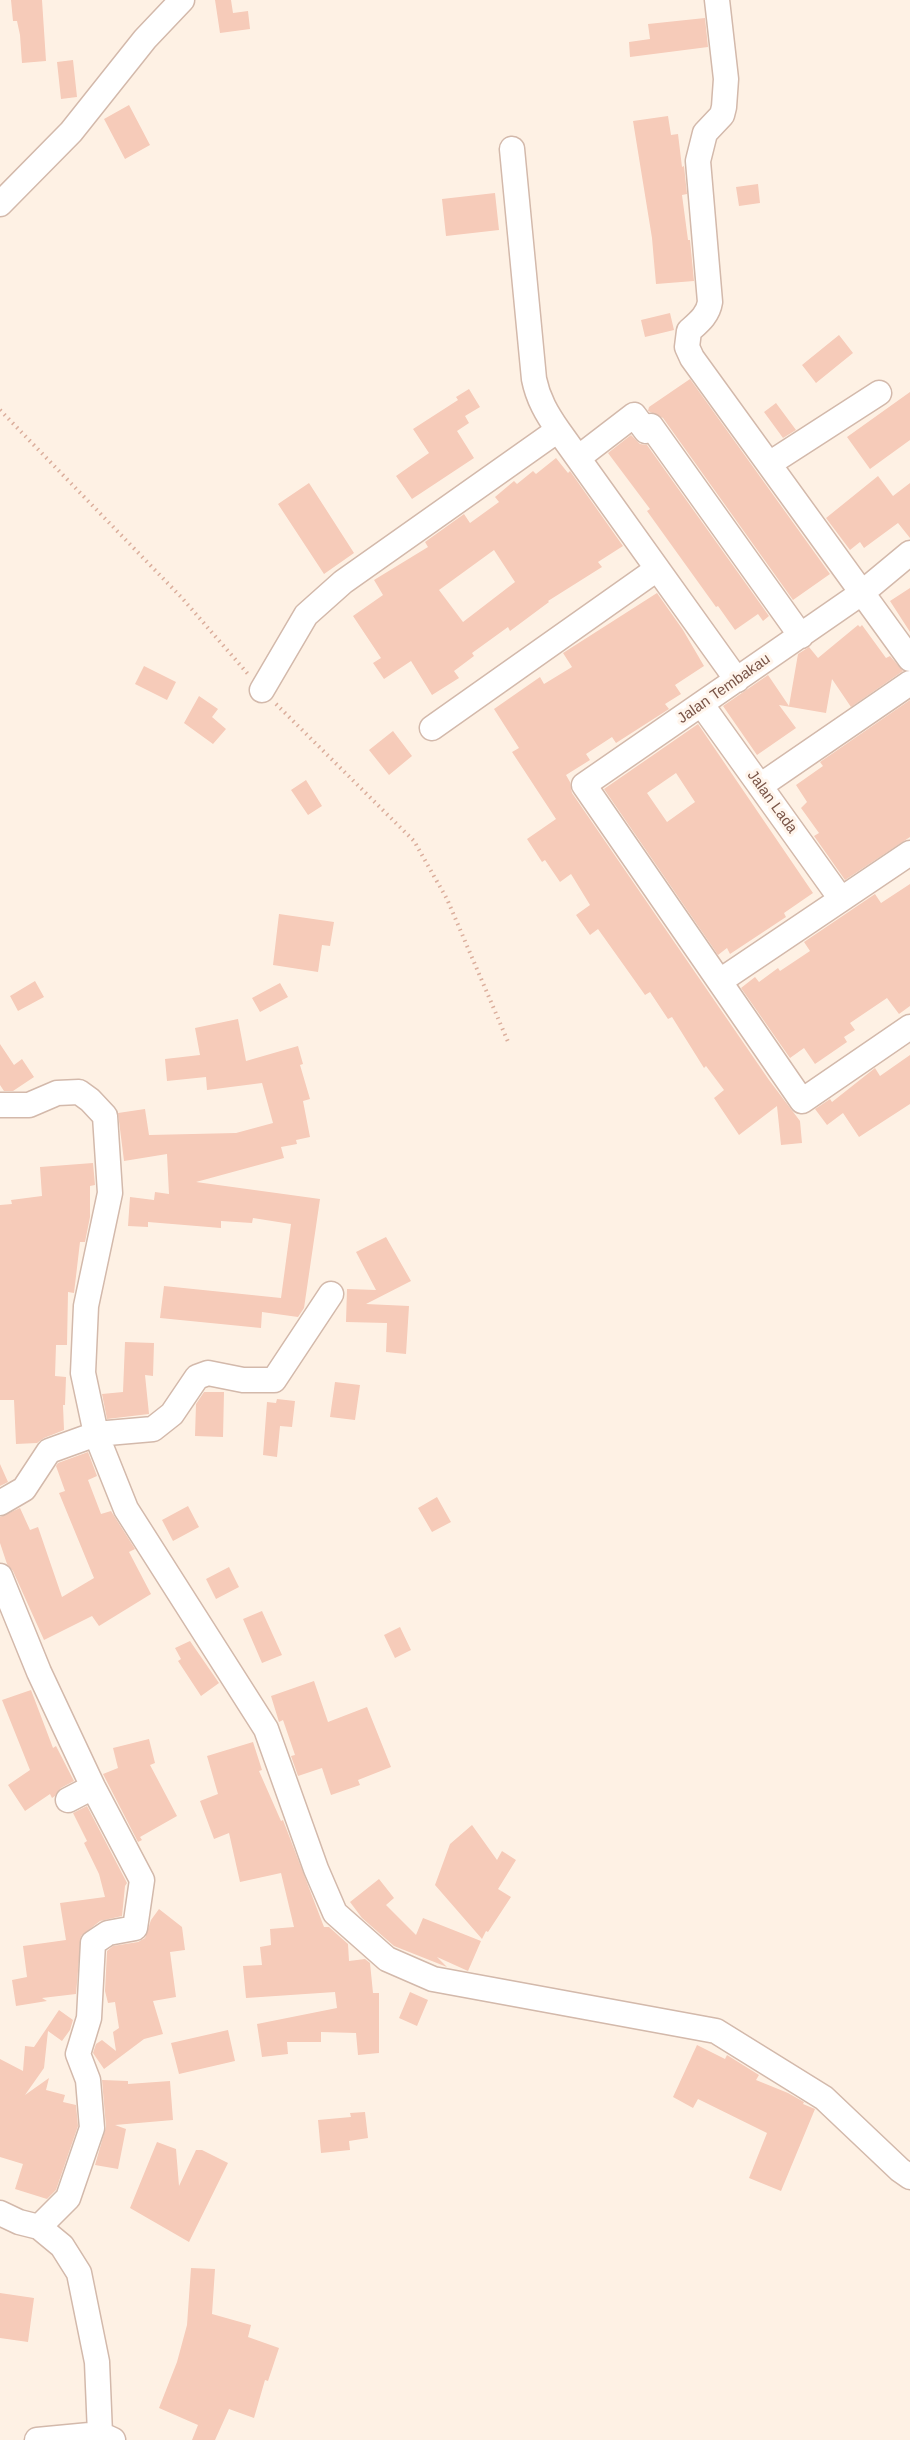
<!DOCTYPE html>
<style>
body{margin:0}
canvas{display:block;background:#fef1e4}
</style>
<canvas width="910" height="2440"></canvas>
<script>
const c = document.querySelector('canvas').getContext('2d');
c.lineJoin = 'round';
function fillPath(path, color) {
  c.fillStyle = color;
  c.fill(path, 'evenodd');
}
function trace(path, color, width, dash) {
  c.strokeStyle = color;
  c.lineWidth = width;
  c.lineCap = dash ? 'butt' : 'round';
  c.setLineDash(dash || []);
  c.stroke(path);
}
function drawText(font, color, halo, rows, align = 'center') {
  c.font = font + ' Helvetica,sans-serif';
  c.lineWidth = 6;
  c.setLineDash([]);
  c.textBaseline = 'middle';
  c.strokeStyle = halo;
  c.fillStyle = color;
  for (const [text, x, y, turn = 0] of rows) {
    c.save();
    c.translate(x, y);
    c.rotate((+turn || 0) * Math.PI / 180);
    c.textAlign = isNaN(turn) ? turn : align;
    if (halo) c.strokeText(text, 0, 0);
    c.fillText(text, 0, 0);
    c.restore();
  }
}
fillPath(new Path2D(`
 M11,0H42L46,61L22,63L20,35L17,21H13Z
 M215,0H231L233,13L248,11L250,29L220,33Z
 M705,18L708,47L630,57L629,42L650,39L648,24Z
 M73,60L77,97L61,99L57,62Z
 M129,105L150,145L125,159L104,119Z
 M668,116L671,135L678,134L682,167L684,166L687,194L682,195L688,240H690L694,281L656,284L652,238L633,121Z
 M758,184L760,203L739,206L736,187Z
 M495,193L499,230L446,236L442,199Z
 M670,313L674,330L645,337L641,320Z
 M839,335L853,353L816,383L802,365Z
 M690,379L830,574L793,600L663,418L648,411L649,407Z
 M469,389L480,407L465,416L469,423L457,431L474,458L412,499L396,476L429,453L413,429L458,400L456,397Z
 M910,392V440L870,469L847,437Z
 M776,403L796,430L783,438L764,412Z
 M631,435L640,444L647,445L769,616L763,621L758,614L735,630L718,606L716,607L647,511L650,509L608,453Z
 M556,458L568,473L570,471L623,546L598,562L602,567L548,601L549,602L510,631L508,627L472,653L474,656L454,671L459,678L432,695L411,661L384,679L373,663L381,658L353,616L383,595L374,580L428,547L425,542L464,514L470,523L499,502L495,497L514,481L517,484L533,471L536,474ZM494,550L515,582L463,622L439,590Z
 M878,476L893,496L910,483V538L898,523L864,548L860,542L850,550L826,518Z
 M309,483L354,553L324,574L278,504Z
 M910,588V632L890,601Z
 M657,593L683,630L704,666L675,685L681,694L665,704L669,709L616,743L612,737L586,754L590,760L566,775L570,782L572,793L769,1080L800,1121L802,1143L781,1145L777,1106L739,1135L714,1098L724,1090L706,1066L704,1068L672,1017L668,1019L650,992L645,995L598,929L590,935L576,915L590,905L571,874L560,882L545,860L542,862L527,839L556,819L512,752L519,748L494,709L540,677L544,684L572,667L563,653Z
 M858,625L860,627L862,625L886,658L890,656L903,671L851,707L832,679L826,713L779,705L796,728L757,755L723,706L768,675L789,706L798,654L809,647L818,658Z
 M144,666L176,682L167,700L135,684Z
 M199,696L218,709L212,717L226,729L213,744L184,723Z
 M910,700V837L845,880L814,836L819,833L801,808L807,802L796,785L823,766L820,762Z
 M698,724L813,893L784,913L786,917L730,954L727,948L718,955L604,789ZM676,773L695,802L667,822L647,793Z
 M393,731L412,756L389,775L369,750Z
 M306,780L322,806L308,815L291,790Z
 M910,884V1006L899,1014L887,998L850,1023L855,1030L844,1037L847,1042L815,1064L804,1048L790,1058L741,988L755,977L759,982L778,968L780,971L810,951L804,942L875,894L881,903Z
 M279,914L334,922L330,946L322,945L318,972L273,965Z
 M35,981L44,997L18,1011L10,996Z
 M280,983L288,997L260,1012L252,998Z
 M238,1019L246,1061L298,1046L303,1064L300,1065L310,1099L303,1101L310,1137L296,1140L297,1144L281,1147L284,1158L196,1182L320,1199L304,1308L298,1317L262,1312L261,1328L160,1318L164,1286L281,1298L291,1224L253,1218L252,1223L221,1221V1228L148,1222V1227L128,1226L130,1197L154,1200L155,1192L169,1194L167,1154L124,1161L118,1113L145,1109L149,1135L236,1133L273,1123L262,1083L207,1090L206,1077L167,1081L165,1059L200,1055L195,1028Z
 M0,1044L14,1065L22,1059L34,1077L13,1091H4L0,1085Z
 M910,1055V1104L859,1137L843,1113L827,1125L815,1109L830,1099L832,1102L875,1068L880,1076Z
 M93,1163L95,1185L90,1186V1217L85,1242H80L74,1293L68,1292L67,1345H56L55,1376L66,1377L65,1405H63L64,1430L44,1438L37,1443L16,1444L14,1400H0V1205L12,1204L11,1200L42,1196L40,1167Z
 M386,1237L411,1281L366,1304L409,1306L406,1354L386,1352L387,1323L346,1322L347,1289L376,1290L356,1252Z
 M125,1342L154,1343L153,1376L145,1375L149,1414L107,1419L102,1394L123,1392Z
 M335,1382L360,1385L355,1420L330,1417Z
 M204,1392H224L223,1437L195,1436L196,1404Z
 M277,1399L295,1401L292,1427L280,1426L277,1457L263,1455L267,1402L276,1403Z
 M88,1452L97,1476L88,1480L101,1514L111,1511L135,1549L129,1552L151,1594L99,1626L92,1616L44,1640L13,1571L7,1564L0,1543V1517L20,1508L30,1530L38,1527L62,1597L94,1578L59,1493L65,1491L56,1466L58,1463Z
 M0,1464L8,1482L0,1486Z
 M437,1497L451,1522L432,1532L418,1508Z
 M188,1506L199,1527L173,1541L162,1520Z
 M229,1567L239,1587L216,1599L206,1579Z
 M262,1611L282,1655L262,1663L243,1619Z
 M400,1627L411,1650L395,1658L384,1635Z
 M190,1641L219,1683L201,1696L178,1661L181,1659L175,1648Z
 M314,1681L328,1722L367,1707L391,1767L358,1780L360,1785L331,1795L322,1768L298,1776L291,1756L295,1755L283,1720L279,1722L271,1696Z
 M31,1690L53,1748L56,1746L74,1781L61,1788L55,1796L52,1798L50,1794L25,1811L8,1785L30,1770L2,1700Z
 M149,1739L155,1763L150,1765L177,1816L140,1837L142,1840L138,1842L103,1774L118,1768L113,1748Z
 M253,1742L262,1770L259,1771L281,1821L283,1820L324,1927H329L348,1944L349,1961L365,1959L370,1963L373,1993H379V2053L358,2055L356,2033L321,2032V2042H287L288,2054L262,2057L257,2024L337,2008L335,1992L246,1998L243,1966L262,1965L260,1947L271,1945L270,1929L294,1927L281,1873L240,1882L229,1833L214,1839L200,1801L218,1794L207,1756Z
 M87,1806L127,1883L125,1886L122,1916L100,1921L81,1936L76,1994L42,1998L47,2001L16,2006L12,1980L27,1977L23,1946L66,1940L60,1903L105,1897L99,1874L84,1843L87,1841L73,1813Z
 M472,1825L497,1860L502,1851L516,1860L498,1889L511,1897L488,1932L486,1931L482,1939L435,1885L450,1844Z
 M379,1879L394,1898L386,1905L416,1935L423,1918L481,1941L468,1971L437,1957L447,1967L394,1946L362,1918L350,1902Z
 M159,1909L182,1927L185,1950L170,1952L176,1997L153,2001L163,2034L144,2039L104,2069L93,2053L96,2044L102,2040L116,2051L113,2032L119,2028L115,2002L108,2003L105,1991L107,1951L113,1946L138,1942L145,1938L151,1920Z
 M410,1992L428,2000L417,2026L399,2018Z
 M59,2010L73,2020L70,2030L62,2041L48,2031L44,2068L25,2095L49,2078L46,2090L65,2095L63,2102L76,2105L78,2126L56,2190L47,2199L15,2189L23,2164L0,2157V2059L23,2071L25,2046L34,2047Z
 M228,2030L235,2061L179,2074L171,2043Z
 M697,2045L725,2059L727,2055L759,2075L756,2080L788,2093L804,2102L803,2104L815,2109L781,2191L749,2178L767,2133L698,2099L693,2108L673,2097Z
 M102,2080L128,2081V2084L170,2081L173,2120L115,2125L126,2129L118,2169L95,2165L106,2127Z
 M365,2112L368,2138L349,2141L350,2150L321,2153L318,2120L351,2117L350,2113Z
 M157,2142L176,2149L179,2186L196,2150H202L228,2163L189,2242L130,2208Z
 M191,2268L215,2269L212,2314L251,2325L248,2337L279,2348L268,2381L265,2380L254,2418L229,2409L215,2440H192L198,2425L159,2408L177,2362L187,2325Z
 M0,2293L34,2298L28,2342L0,2338Z`), '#f6cbb9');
const minor = new Path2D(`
 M717,0L726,79L724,107L722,115L705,133L698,161L710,302C708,315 699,322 689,331L687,347L692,358L910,659
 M512,149L534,379C538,399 547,414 558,430L737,680
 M0,204L71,132L145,39L182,0
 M578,458L634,415L646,431L651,426L801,636
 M769,464L879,393
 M910,553L863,592L584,785L802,1101L910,1027
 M262,690L306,615L343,582L558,430
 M702,705L841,899
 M432,728L657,569
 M760,786L910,683
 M720,981L910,853
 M0,1105H29L57,1093L79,1092L90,1100L105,1116L110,1193L86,1306L83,1373L96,1434L126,1509L266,1729L316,1869L335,1913L387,1959L433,1979L716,2031L824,2098L900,2170L910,2177
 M0,1503L24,1489L49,1451L96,1434L153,1429L172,1414L197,1377L208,1373L243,1380H274L331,1294
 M0,1576L39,1672L93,1787L142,1880L135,1928L108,1933L93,1943L89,2018L78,2054L88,2080L92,2128L68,2198L39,2227
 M68,1800L93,1787
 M0,2213L19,2222L39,2227L62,2246L79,2273L97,2362L100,2434L98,2440
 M37,2440L100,2434L113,2440`);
trace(minor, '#d3b9ab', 27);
trace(new Path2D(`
 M0,410L182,598L248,674
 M276,704L414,841L447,899L509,1044`), '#dbae9c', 4, [1.5, 4.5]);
trace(minor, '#fff', 24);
drawText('15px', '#795447', '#fff5ec', [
 ["Jalan Tembakau",724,689,-35],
 ["Jalan Lada",772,802,54]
]);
</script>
